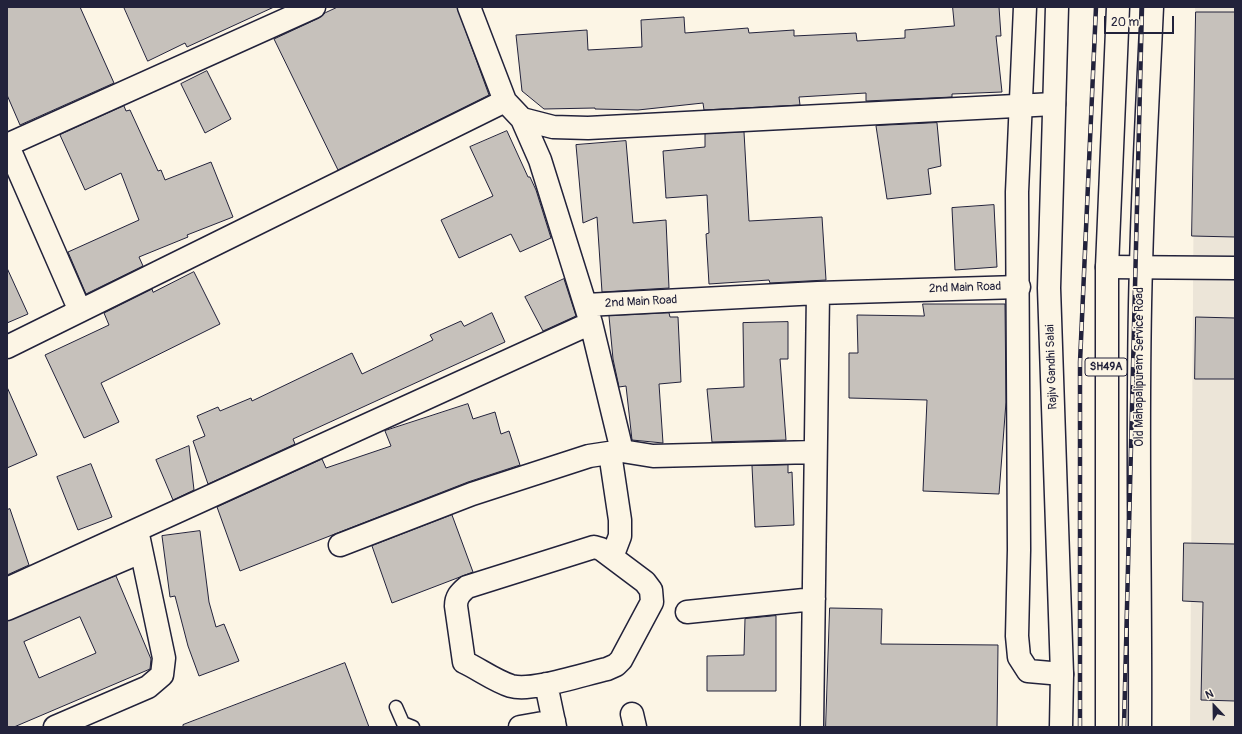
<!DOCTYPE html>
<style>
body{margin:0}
#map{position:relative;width:1242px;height:734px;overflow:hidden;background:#fcf5e5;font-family:Pangolin,sans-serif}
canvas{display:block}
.frame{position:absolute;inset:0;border:8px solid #22223b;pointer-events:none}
.north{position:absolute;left:1194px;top:686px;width:40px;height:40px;-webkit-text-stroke:3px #fcf5e5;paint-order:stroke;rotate:338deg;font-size:11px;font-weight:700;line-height:16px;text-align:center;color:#22223b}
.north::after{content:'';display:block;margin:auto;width:14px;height:18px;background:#22223b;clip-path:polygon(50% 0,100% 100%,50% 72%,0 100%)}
.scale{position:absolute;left:1104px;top:16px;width:70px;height:18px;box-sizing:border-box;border:2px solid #22223b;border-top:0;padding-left:5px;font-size:12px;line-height:14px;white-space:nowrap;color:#22223b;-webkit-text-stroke:3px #fcf5e5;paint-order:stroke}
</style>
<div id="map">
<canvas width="1242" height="734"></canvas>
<div class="frame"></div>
<div class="north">N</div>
<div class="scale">20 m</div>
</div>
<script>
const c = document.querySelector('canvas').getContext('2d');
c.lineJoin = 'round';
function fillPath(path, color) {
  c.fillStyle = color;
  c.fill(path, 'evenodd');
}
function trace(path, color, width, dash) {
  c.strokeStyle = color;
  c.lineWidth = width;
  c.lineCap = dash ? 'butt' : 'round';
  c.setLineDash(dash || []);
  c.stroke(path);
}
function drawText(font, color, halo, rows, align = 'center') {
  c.font = font + ' Pangolin,sans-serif';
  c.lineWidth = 3;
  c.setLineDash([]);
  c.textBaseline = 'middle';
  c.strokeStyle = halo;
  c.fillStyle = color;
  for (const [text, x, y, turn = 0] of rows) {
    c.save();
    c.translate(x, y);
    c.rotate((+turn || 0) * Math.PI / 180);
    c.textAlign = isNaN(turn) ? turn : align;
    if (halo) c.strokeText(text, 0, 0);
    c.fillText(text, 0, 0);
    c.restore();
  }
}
fillPath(new Path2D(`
 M1195,7H1235V727H1190Z`), '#ece5d8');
const building = new Path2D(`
 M7,7H80L114,83L20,125L7,95Z
 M124,7H274L187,47L185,43L148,61Z
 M338,7H457L489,95L338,170L274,39L319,18L325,13Z
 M953,7H999L1001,36H996L1002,92L952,94V97L866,101V93L799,97L800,105L704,110L703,103L638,110L595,109V108L544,109L522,91L516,35L587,30L588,50L642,47L641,20L684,17L685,33L748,28L749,33L794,30V36L856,33L857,41L905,38V30L954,26Z
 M1196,12H1235V237L1192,236Z
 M207,71L231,119L205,133L181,84Z
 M124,106L126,111L130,110L158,171L161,170L165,180L211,162L233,217L187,235L188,237L139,257L143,266L86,294L68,252L139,220L121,173L85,190L60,135Z
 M937,123L941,166L928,169L931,194L887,199L876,126Z
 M507,131L528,177H530L536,190L551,238L520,252L511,234L459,258L441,220L493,196L470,147Z
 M744,132L749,221L822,217L826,280L770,283L769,280L709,284L706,234L709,233L707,195L666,198L663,151L705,147V134Z
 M626,141L633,223L666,220L669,288L602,292L597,217L583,223L576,145Z
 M994,205L997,267L955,270L952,208Z
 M7,268L28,314L7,323Z
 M194,272L220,324L101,383L119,422L84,438L45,355L109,325L104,313L152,289L153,292Z
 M564,279L576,316L543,331L525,297Z
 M923,304H1005L1006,402L999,494L923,491L927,400L849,398V353H858L857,315L924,316Z
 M492,313L505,342L293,439L295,444L208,484L193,441L205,436L197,416L218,407L220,411L251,398L252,401L352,353L362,374L433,340L430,335L461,321L464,326Z
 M669,313L670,317H678L681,382L659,384L663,443L632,440L626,386L619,387L613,359L609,316Z
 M1196,317L1235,318V379H1195Z
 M788,322V359H780L786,440L712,442L707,389L744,387L743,323Z
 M7,387L37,455L7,468Z
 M468,404L473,419L495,412L501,434L509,431L520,465L468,482L240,571L217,507L322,459L326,468L391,446L385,431Z
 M189,446L194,490L173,500L156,460Z
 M91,464L112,517L78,530L57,477Z
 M788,465V473L792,472L794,525L755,527L752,466Z
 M10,509L29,565L7,575V510Z
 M452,515L473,572L392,603L372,546Z
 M200,531L209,602L216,627L224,624L239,661L199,676L188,646L175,596L170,597L162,536Z
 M1184,543L1235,544V701L1201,700L1203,602L1183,601Z
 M116,576L151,659L150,669L14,727H7V621ZM80,617L96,653L39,678L24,642Z
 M830,608L882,609L881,644L998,645L997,727H826Z
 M776,616V691H707V656L744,655L745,619Z
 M345,663L369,727H183V725Z`);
fillPath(building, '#c6c1bb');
trace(building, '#22223b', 1);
const lane = new Path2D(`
 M396,707L403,723L413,727`);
const street = new Path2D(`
 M469,7L505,101L522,119L540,160L591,323L622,451
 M522,119L553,127L588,128L1054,104
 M7,144L80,311
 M7,145L314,7
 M1107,267L1235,268
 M586,305L818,293L1019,287
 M7,347L505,101
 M610,453L620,520V536L612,557
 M340,545L472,494L589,456L622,451L653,456L815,452
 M594,547L601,549L645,582L651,590L652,602L621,660L616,665L607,669C584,674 532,692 511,686C495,681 479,669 464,662L456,606C456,597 460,593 467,587Z
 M7,589L591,323
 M7,609L141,552
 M687,612L814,599
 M546,684L555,727
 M632,714L635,727
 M55,727L148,687L162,675L164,658L137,530
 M520,727L554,721
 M812,727L818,293`);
const secondary = new Path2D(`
 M1025,7L1017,192L1019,550L1017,636L1019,657L1028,671L1062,674
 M1140,727C1141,574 1136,421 1141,267C1143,181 1148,94 1152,7`);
const primary = new Path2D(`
 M1057,7L1049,288L1062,674L1061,727
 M1107,727V267L1118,7`);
trace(lane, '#22223b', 15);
trace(street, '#22223b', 25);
trace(secondary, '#22223b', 25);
trace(primary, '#22223b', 25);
trace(lane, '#fcf5e5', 12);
trace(street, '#fcf5e5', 22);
trace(secondary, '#fcf5e5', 22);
trace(primary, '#fcf5e5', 22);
const rail = new Path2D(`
 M1080,727V362L1096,7
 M1124,727L1142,7`);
trace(rail, '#22223b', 4.5);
trace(rail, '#fcf5e5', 3, [9]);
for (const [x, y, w] of [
 [1106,367,42]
]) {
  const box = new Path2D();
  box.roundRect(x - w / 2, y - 9, w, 18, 3);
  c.fillStyle = '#fcf5e5';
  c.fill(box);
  trace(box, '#22223b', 1);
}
drawText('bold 11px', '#22223b', null, [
 ["SH49A",1106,367]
]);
drawText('12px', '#22223b', '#fcf5e5', [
 ["2nd Main Road",965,288,-2],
 ["2nd Main Road",641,302,-3],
 ["Rajiv Gandhi Salai",1052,367,-92],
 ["Old Mahapalipuram Service Road",1140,367,-90]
]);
</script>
